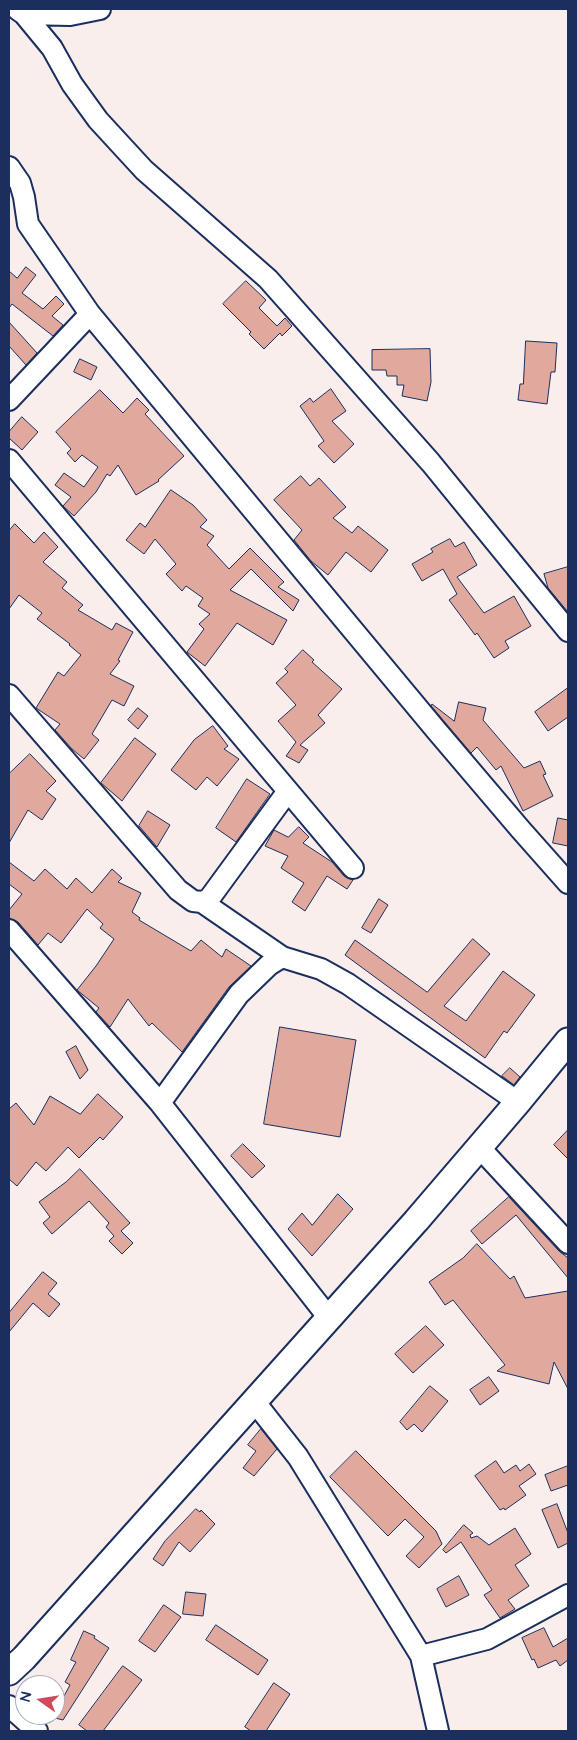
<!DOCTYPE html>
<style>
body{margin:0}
#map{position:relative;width:577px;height:1740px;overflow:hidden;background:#f9eeeb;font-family:"Architects Daughter",sans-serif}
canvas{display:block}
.frame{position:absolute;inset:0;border:10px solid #1b2f5e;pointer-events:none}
.north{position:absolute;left:15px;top:1675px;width:50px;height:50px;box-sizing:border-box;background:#fff;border:1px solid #a4acbf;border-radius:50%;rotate:283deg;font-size:14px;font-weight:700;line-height:20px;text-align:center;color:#1b2f5e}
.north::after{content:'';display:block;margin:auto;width:18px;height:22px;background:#d1495b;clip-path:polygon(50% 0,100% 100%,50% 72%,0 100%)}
</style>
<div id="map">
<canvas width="577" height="1740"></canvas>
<div class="frame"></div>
<div class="north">N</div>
</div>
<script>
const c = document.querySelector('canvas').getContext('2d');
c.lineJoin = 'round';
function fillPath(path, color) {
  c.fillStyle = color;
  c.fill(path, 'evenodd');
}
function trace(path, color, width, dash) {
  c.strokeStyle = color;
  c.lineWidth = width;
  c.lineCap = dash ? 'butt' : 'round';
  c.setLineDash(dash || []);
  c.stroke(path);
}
const building = new Path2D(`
 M26,267L36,275L22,293L43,309L56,296L64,304L52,316L63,325L53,336L12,304L9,308V271L17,278Z
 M246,281L266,300L259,308L277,326L285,318L292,326L282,336L280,333L264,349L249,334L251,332L223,304Z
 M9,322L37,353L26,365L9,346Z
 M526,341L557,343L555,372H551L547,404L518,400L520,384H523Z
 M430,349L431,382L427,401L402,396L404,385H397V376H387L386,370H372V350Z
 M80,359L97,367L91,380L74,372Z
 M331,389L346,411L332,421L354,444L334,463L318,446L324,441L300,406L310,398L313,402Z
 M100,390L123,413L137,398L149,410L145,414L184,456L158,480L159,481L136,495L118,465L110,476L107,474L96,492L74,516L63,506L71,497L55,485L64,473L84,487L98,467L82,455L75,462L67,453L71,449L56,432Z
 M22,417L38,432L22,450L9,438V432Z
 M301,476L310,486L319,478L346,507L333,518L352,533L358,526L388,550L371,572L346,552L328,575L311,561L294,540L302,530L274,500Z
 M171,490L193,505L207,520L200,527L214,536L207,545L229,569L250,548L284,582L278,587L299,600L293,611L251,569L230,590L287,620L273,645L237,623L205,666L187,652L204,629L199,624L210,614L198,606L203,598L186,586L182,591L166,574L176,564L155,539L144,554L126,540L140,523L145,527Z
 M15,524L34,543L44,532L58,547L43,562L67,582L62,588L83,605L78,610L112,630L116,623L133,632L118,660L120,661L110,674L134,686L124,706L112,700L92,734L99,740L84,759L72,749L55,730L60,724L36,708L58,672L64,676L81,655L69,645L70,644L37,619L42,613L19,595L9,609V531Z
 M450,539L455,547L464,542L477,565L457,577L484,613L514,596L531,626L505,641L509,648L494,658L477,633L475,635L449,600L457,594L443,569L422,581L412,564L433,552L431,549Z
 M568,567V610L567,611L548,588L544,574Z
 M303,650L314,660L312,662L342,689L318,715L325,723L300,745L308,750L299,763L286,756L296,742L278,721L296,705L276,683L288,672L285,669Z
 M568,688V717L548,731L535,712Z
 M459,702L486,708L483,720L524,768L540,761L546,774L543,775L553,796L523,811L501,766L496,770L477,747L471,753L431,706L432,704L454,721Z
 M138,708L148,716L138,729L128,720Z
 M213,726L228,746L224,749L239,759L217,786L207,777L196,790L171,770L194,740Z
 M135,738L156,754L122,801L101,783Z
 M30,754L56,781L46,791L56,799L42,820L28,810L9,843V774Z
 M247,779L270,794L236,842L216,828Z
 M148,811L170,825L157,847L139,826Z
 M558,818L568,820V846L553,843Z
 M299,827L309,837L303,843L332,862L344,876L353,880L347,889L327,876L305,911L292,902L304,883L281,868L288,856L265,846L274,830L288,837Z
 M9,862L34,881L45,869L67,889L76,878L92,893L112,869L122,878L118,882L141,893L132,912L140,918L139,920L191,951L201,940L222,957L226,949L251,966L229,987L182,1052L152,1023L149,1026L128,999L110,1027L96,1012L99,1008L77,990L96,966L114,939L100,928L103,924L87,909L61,943L48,933L38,945L18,922L9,918V910L22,894L9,884Z
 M379,899L388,905L371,933L362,928Z
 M473,939L490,954L444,1006L466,1021L503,971L535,995L507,1033L504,1031L485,1058L345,955L355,940L427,992Z
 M280,1027L356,1040L340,1137L264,1124Z
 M76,1046L88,1070L80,1079L66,1052Z
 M510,1068L520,1077L514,1085L502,1076Z
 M98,1094L123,1117L103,1140L100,1137L79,1158L68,1147L46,1171L36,1162L17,1186L9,1179V1109L16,1103L34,1125L50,1096L80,1114Z
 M568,1130V1159L554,1145Z
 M243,1144L265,1166L252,1178L231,1156Z
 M80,1169L130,1223L121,1231L133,1243L122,1254L109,1241L114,1236L106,1227L109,1223L89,1201L52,1234L43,1223L50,1217L39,1202L66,1182Z
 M338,1194L353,1209L312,1256L288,1229L302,1213L312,1225Z
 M509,1197L559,1251L568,1258V1278L516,1215L482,1244L471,1231Z
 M477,1244L510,1279L514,1276L525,1298L568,1291V1389L554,1362L549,1384L497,1371L505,1365L453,1300L445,1305L429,1282L463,1258Z
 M43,1272L57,1283L48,1294L60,1304L49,1317L33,1303L9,1332V1313Z
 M426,1326L444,1345L413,1373L395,1354Z
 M489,1377L499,1391L480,1405L470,1390Z
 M430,1386L448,1401L422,1432L414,1424L407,1430L400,1422Z
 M261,1429L277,1449L254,1476L243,1468L256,1451L248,1445Z
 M356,1451L436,1531L442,1544L419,1568L406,1556L424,1537L405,1519L388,1536L330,1477Z
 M496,1461L504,1473L516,1465L520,1471L529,1464L536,1474L519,1486L526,1495L505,1510L504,1508L500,1510L475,1476Z
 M568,1466V1485L551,1491L545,1475Z
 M557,1504L568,1533V1543L558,1548L542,1510Z
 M196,1509L200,1512L201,1510L215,1524L190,1552L179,1542L163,1566L153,1559L165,1541Z
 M464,1525L473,1533L470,1535L471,1538L477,1536L489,1545L515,1528L531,1554L515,1565L529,1586L508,1600L515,1609L500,1618L484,1595L492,1590L461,1542L446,1553L443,1550Z
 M459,1576L469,1595L446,1607L437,1589Z
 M186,1592L206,1594L203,1616L183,1614Z
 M164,1605L181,1617L155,1652L139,1641Z
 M216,1625L268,1660L258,1675L206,1640Z
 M544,1628L553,1647L568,1638V1660L560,1666L556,1660L538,1668L534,1659L532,1660L522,1638Z
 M84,1631L95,1636L94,1638L109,1648L63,1720L55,1718V1704L59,1705L70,1685L65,1682L76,1662L71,1660Z
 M123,1666L142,1680L103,1731H87L79,1725Z
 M274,1683L290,1694L266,1731H251L245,1727Z`);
fillPath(building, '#e1a89d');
trace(building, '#1b2f5e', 1);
const minor = new Path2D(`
 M17,9L24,14L52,48L72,84L98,120L144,170L268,279L431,463L568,631
 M24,14L70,15L100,9
 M9,167L20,183L24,197L28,224L90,314L436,730L521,830L568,883
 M9,400L90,314
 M9,460L353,868
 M9,695L178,890L193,901L202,902L282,957
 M202,902L209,899L288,791
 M9,930L160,1103L329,1318
 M160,1103L239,994L269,965L282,957L321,969L348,984L518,1102
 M479,1147L568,1243
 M254,1401L298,1457L421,1656L438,1731
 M421,1656L487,1639L568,1595
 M9,1706L37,1731`);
const major = new Path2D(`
 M9,1672L24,1658L416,1221L518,1102L568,1041`);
trace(minor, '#1b2f5e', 24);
trace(major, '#1b2f5e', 29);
trace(minor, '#fff', 20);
trace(major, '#fff', 25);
</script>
